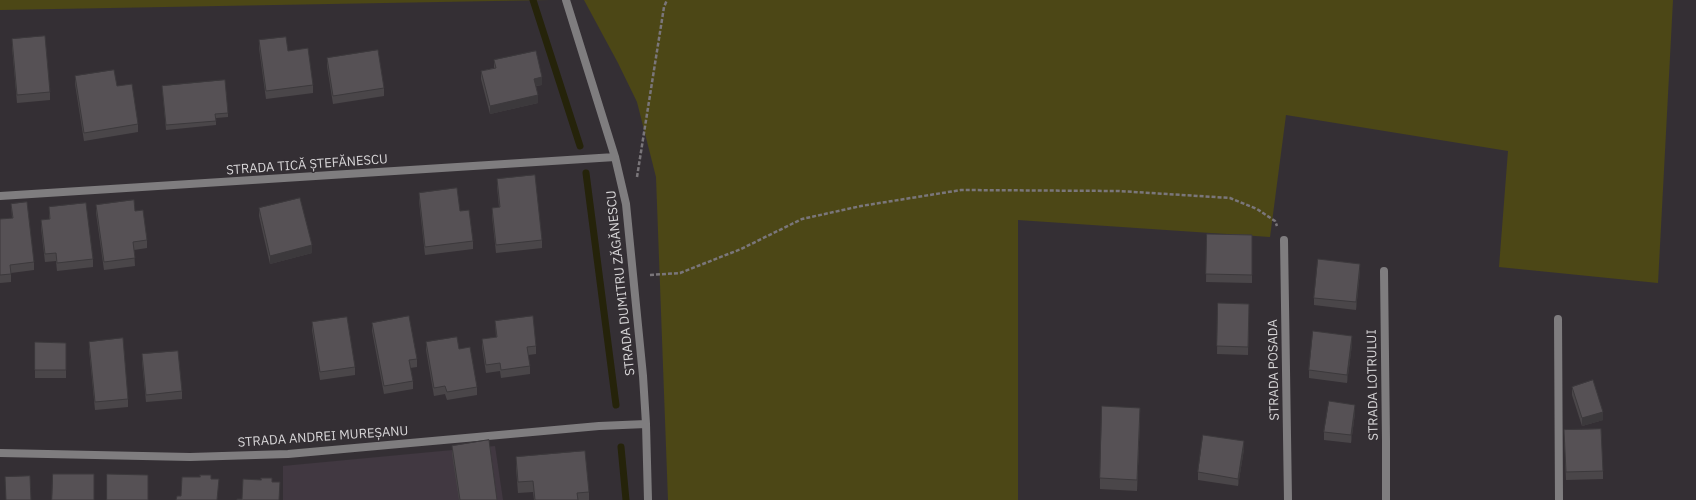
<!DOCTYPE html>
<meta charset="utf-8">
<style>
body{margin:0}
canvas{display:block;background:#342f34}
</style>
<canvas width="1696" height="500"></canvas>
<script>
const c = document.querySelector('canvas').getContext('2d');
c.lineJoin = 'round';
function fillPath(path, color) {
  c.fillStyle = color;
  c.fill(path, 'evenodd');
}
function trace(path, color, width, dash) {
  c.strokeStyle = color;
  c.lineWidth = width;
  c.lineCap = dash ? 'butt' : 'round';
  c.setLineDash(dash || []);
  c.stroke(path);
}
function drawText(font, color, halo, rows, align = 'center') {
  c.font = font + ' "IBM Plex Sans",sans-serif';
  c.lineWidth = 3;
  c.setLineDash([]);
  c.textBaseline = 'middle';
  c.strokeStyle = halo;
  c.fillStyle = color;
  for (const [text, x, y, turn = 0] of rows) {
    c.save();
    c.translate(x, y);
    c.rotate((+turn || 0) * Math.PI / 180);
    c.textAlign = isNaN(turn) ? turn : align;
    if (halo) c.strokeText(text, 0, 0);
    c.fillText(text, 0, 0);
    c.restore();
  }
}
fillPath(new Path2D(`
 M495,446L503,500H283V466Z`), '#413841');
fillPath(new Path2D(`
 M0,0H549L0,10Z
 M584,0H1673L1658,283L1499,267L1508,151L1286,115L1270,237L1018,220V500H668L656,177L637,102L618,63Z`), '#4c4716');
trace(new Path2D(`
 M533,0L580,146
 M586,173L616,405
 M621,447L626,500`), '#25230a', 7);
trace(new Path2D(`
 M637,177L664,7L667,0
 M650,275L680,273L741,249L802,219L861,206L961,190L1118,191L1230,198L1257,209L1275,221L1277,226`), '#7a767a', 2.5, [4, 2]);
trace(new Path2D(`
 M566,0L615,157L626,204L643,376L646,424L648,500
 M0,196L615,157
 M1284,240L1288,500
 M1384,271L1386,441V500
 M1558,319L1559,500
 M0,453L190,457L288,454L599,426L646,424`), '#7f7d7f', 8);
fillPath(new Path2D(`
 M12,39L50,92V100L17,103L12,47Z
 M259,40L288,51L313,85V93L266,99L259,48Z
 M327,58L384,88V96L333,104L327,66Z
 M494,60L542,85L536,86L538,103L490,114L481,79V71L494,68Z
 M75,76L117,86L138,124V132L84,141L75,84Z
 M162,86L228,113V117L216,118V125L166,130Z
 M497,179L542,240V248L496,253L492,216V208L499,207L497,187Z
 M419,193L460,211L473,241V249L425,255L419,201Z
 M11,204L34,262V270L11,273V282L0,283V219L12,218Z
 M96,205L135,211L147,240V248L134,250L135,266L104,270L96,213Z
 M49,207L93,259V267L57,271L56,261L45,262L41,228V220L49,219Z
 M259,208L312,253L270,264L259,216Z
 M1207,234L1252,235V283L1206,282Z
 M1360,271L1356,310L1314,305V298Z
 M1218,303L1249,304L1248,355L1217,354Z
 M495,321L536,346V354L528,355L530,366V374L501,378L500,371L486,373L482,347V339L496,337Z
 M312,322L355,367V375L320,380L312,330Z
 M372,323L417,359V367L410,368L413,381V389L384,394L372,331Z
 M35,342L66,343V378H35Z
 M89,342L128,399V407L95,410L89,349Z
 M426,342L459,349L477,387V395L447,400L445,394L434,396L426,350Z
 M1352,344L1347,383L1309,378V370Z
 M142,354L182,391V399L146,402L142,362Z
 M1572,387L1603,420L1582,426L1572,395Z
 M1355,413L1351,443L1324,440V432Z
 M1140,419L1137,491L1100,489V478Z
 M1564,430L1603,471V479L1566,480Z
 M452,446L497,500H459L452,454Z
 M1244,449L1238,486L1198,480V472Z
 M516,457L589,492V500H534L533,492L518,493L516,468Z`), '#4a4649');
fillPath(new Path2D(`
 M542,77V85L534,86V79Z
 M538,95V103L490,114V106Z
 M312,245V253L270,264V256Z
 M1360,264V271L1356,310V302Z
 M1352,336V344L1347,383V375Z
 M1355,405V413L1351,443V435Z
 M1140,408V419L1137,491V480Z
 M1603,412V420L1582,426V418Z
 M1244,441V449L1238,486V479Z`), '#3c393c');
const building = new Path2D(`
 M45,36L50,92L17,95L12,39Z
 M286,37L288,51L308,48L313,85L266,91L259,40Z
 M378,50L384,88L333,96L327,58Z
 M536,51L542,77L534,79L538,95L490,106L481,71L496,68L494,60Z
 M114,70L117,86L132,84L138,124L84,133L75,76Z
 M225,80L228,113L215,114L216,121L166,125L162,86Z
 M535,175L542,240L496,245L492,208L500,207L497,179Z
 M457,188L460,211L469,210L473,241L425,247L419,193Z
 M300,198L312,245L270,256L259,208Z
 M134,200L135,211L143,210L147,240L133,242L135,258L104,262L96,205Z
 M27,202L34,262L10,265L11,274L0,275V219L13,218L11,204Z
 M86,203L93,259L57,263L56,253L45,254L41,220L50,219L49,207Z
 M1207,234L1252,235V275L1206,274Z
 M1318,259L1360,264L1356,302L1314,298Z
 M1218,303L1249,304L1248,347L1217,346Z
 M409,316L417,359L409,360L413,381L384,386L372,323Z
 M533,316L536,346L527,347L530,366L501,370L500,363L486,365L482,339L497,337L495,321Z
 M347,317L355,367L320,372L312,322Z
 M1313,331L1352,336L1347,375L1309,370Z
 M457,337L459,349L470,347L477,387L447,392L445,386L434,388L426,342Z
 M123,338L128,399L95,402L89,342Z
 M35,342L66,343V370H35Z
 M178,351L182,391L146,395L142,354Z
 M1593,380L1603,412L1582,418L1572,387Z
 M1329,401L1355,405L1351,435L1324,432Z
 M1102,406L1140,408L1137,480L1100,478Z
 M1601,429L1603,471L1566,472L1564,430Z
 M1203,435L1244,441L1238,479L1198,472Z
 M489,440L497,500H460L452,446Z
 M585,451L589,492L577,493L578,500H535L533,481L518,482L516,457Z
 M53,474H94V500H52Z
 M107,474L148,475V500H107Z
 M200,475H211V479H219L217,500H176L177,496H181L182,477H200Z
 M30,476L31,500H6L5,477Z
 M261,478H272V482H280L279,500H237V499H242L243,479L261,480Z`);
fillPath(building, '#565155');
trace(building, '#3c393c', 1);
drawText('13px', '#d7d5d7', '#342f34', [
 ["STRADA TICĂ ȘTEFĂNESCU",307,165,-4],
 ["STRADA DUMITRU ZĂGĂNESCU",621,283,-96],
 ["STRADA POSADA",1274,370,-91],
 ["STRADA LOTRULUI",1373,385,-91],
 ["STRADA ANDREI MUREȘANU",323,437,-4]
]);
</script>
